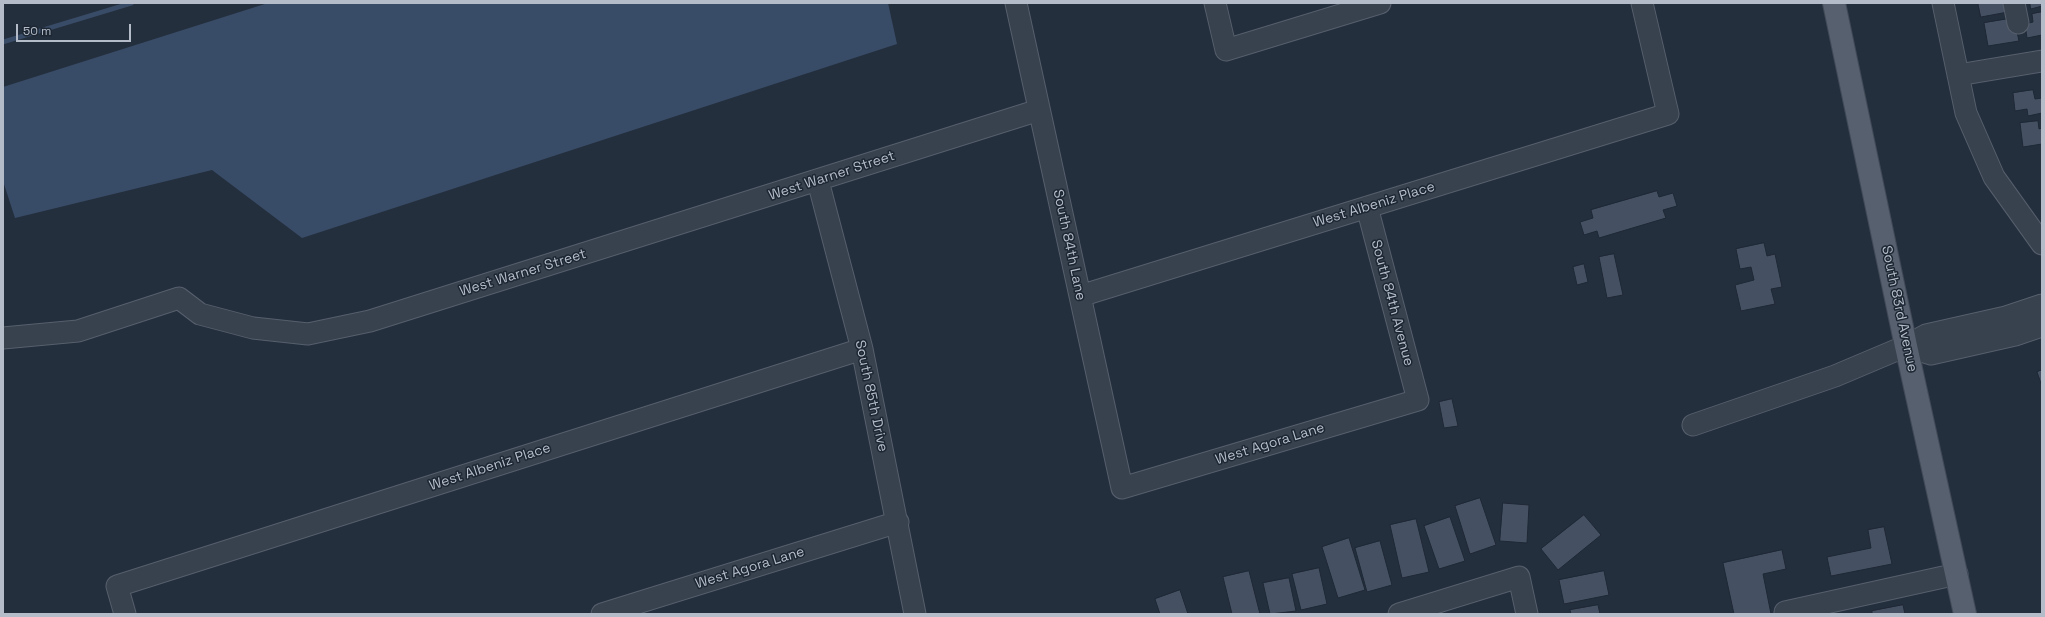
<!DOCTYPE html>
<style>
body{margin:0}
#map{position:relative;width:2045px;height:617px;overflow:hidden;background:#242f3e;font-family:"Space Grotesk",sans-serif}
canvas{display:block}
.frame{position:absolute;inset:0;border:4px solid #b4bcc9;pointer-events:none}
.scale{position:absolute;left:16px;top:24px;width:115px;height:18px;box-sizing:border-box;border:2px solid #b4bcc9;border-top:0;padding-left:5px;font-size:12px;line-height:14px;white-space:nowrap;color:#b4bcc9;-webkit-text-stroke:3px #1d2633;paint-order:stroke}
</style>
<div id="map">
<canvas width="2045" height="617"></canvas>
<div class="frame"></div>
<div class="scale">50 m</div>
</div>
<script>
const c = document.querySelector('canvas').getContext('2d');
c.lineJoin = 'round';
function fillPath(path, color) {
  c.fillStyle = color;
  c.fill(path, 'evenodd');
}
function trace(path, color, width, dash) {
  c.strokeStyle = color;
  c.lineWidth = width;
  c.lineCap = dash ? 'butt' : 'round';
  c.setLineDash(dash || []);
  c.stroke(path);
}
function drawText(font, color, halo, rows, align = 'center') {
  c.font = font + ' "Space Grotesk",sans-serif';
  c.lineWidth = 3;
  c.setLineDash([]);
  c.textBaseline = 'middle';
  c.strokeStyle = halo;
  c.fillStyle = color;
  for (const [text, x, y, turn = 0] of rows) {
    c.save();
    c.translate(x, y);
    c.rotate((+turn || 0) * Math.PI / 180);
    c.textAlign = isNaN(turn) ? turn : align;
    if (halo) c.strokeText(text, 0, 0);
    c.fillText(text, 0, 0);
    c.restore();
  }
}
fillPath(new Path2D(`
 M268,3H888L897,44L302,238L212,170L15,218L3,181V87Z`), '#394c67');
trace(new Path2D(`
 M3,42L132,3`), '#394c67', 4.5);
const building = new Path2D(`
 M1978,3H2007L2008,12L1981,17Z
 M2030,3H2042V6L2031,9Z
 M2042,12V35L2027,38L2025,24L2033,22L2032,14Z
 M2014,18L2019,41L1988,46L1984,23Z
 M2033,90L2035,99L2042,98V113L2028,116L2027,109L2015,111L2013,93Z
 M2038,121L2039,129L2042,128V144L2023,147L2020,123Z
 M1657,191L1659,197L1673,193L1677,206L1663,210L1666,218L1599,238L1597,231L1584,235L1580,222L1593,218L1591,210Z
 M1764,243L1767,256L1775,254L1782,287L1771,289L1775,304L1741,311L1735,285L1754,280L1751,267L1740,269L1736,249Z
 M1614,254L1623,295L1607,298L1599,257Z
 M1584,264L1588,282L1577,285L1573,267Z
 M2042,370V386L2037,372Z
 M1452,399L1458,426L1444,428L1439,402Z
 M1480,498L1496,545L1470,554L1455,506Z
 M1503,503L1529,505L1527,543L1500,541Z
 M1584,515L1601,535L1558,570L1541,549Z
 M1450,517L1465,561L1439,569L1424,526Z
 M1416,519L1429,572L1402,578L1390,525Z
 M1884,527L1892,564L1831,576L1827,557L1871,548L1868,530Z
 M1349,538L1365,590L1338,598L1322,547Z
 M1380,541L1392,585L1367,592L1355,548Z
 M1782,550L1786,569L1763,574L1771,614H1734L1723,563Z
 M1319,568L1327,604L1301,610L1292,574Z
 M1249,571L1260,614H1232L1223,577Z
 M1604,571L1609,595L1564,604L1559,580Z
 M1289,578L1296,611L1270,614L1263,583Z
 M1180,590L1188,614H1160L1155,599Z
 M1598,605L1600,614H1571L1570,610Z
 M1903,605L1905,614H1872V611Z`);
fillPath(building, '#455162');
trace(building, '#1f2835', 1);
const minor = new Path2D(`
 M1016,3L1122,488L1418,400L1367,207
 M1215,3L1226,50L1380,3
 M1943,3L1966,113L1994,177L2042,244
 M2014,3L2018,23
 M1958,75L2042,61
 M818,181L862,349L915,614
 M1080,296L1668,114L1642,3
 M3,338L78,331L179,298L200,314L253,328L308,334L370,321L1039,110
 M1906,346L1931,354L2015,335L2042,326
 M1693,425L1835,376L1906,346L1926,335L2006,317L2042,305
 M125,614L117,586L862,349
 M602,614L898,522
 M1399,614L1519,577L1527,614
 M1785,614V612L1957,574`);
const major = new Path2D(`
 M1834,3L1906,346L1965,614`);
trace(minor, '#565f6c', 23);
trace(major, '#414a57', 24);
trace(minor, '#38414e', 21);
trace(major, '#56606e', 22);
drawText('14px', '#b4bcc9', '#1d2633', [
 ["West Warner Street",832,176,-18],
 ["West Albeniz Place",1374,205,-17],
 ["South 84th Lane",1069,245,78],
 ["West Warner Street",523,273,-17],
 ["South 84th Avenue",1392,303,75],
 ["South 83rd Avenue",1899,309,78],
 ["South 85th Drive",871,396,78],
 ["West Agora Lane",1270,444,-17],
 ["West Albeniz Place",490,467,-18],
 ["West Agora Lane",750,568,-17]
]);
</script>
